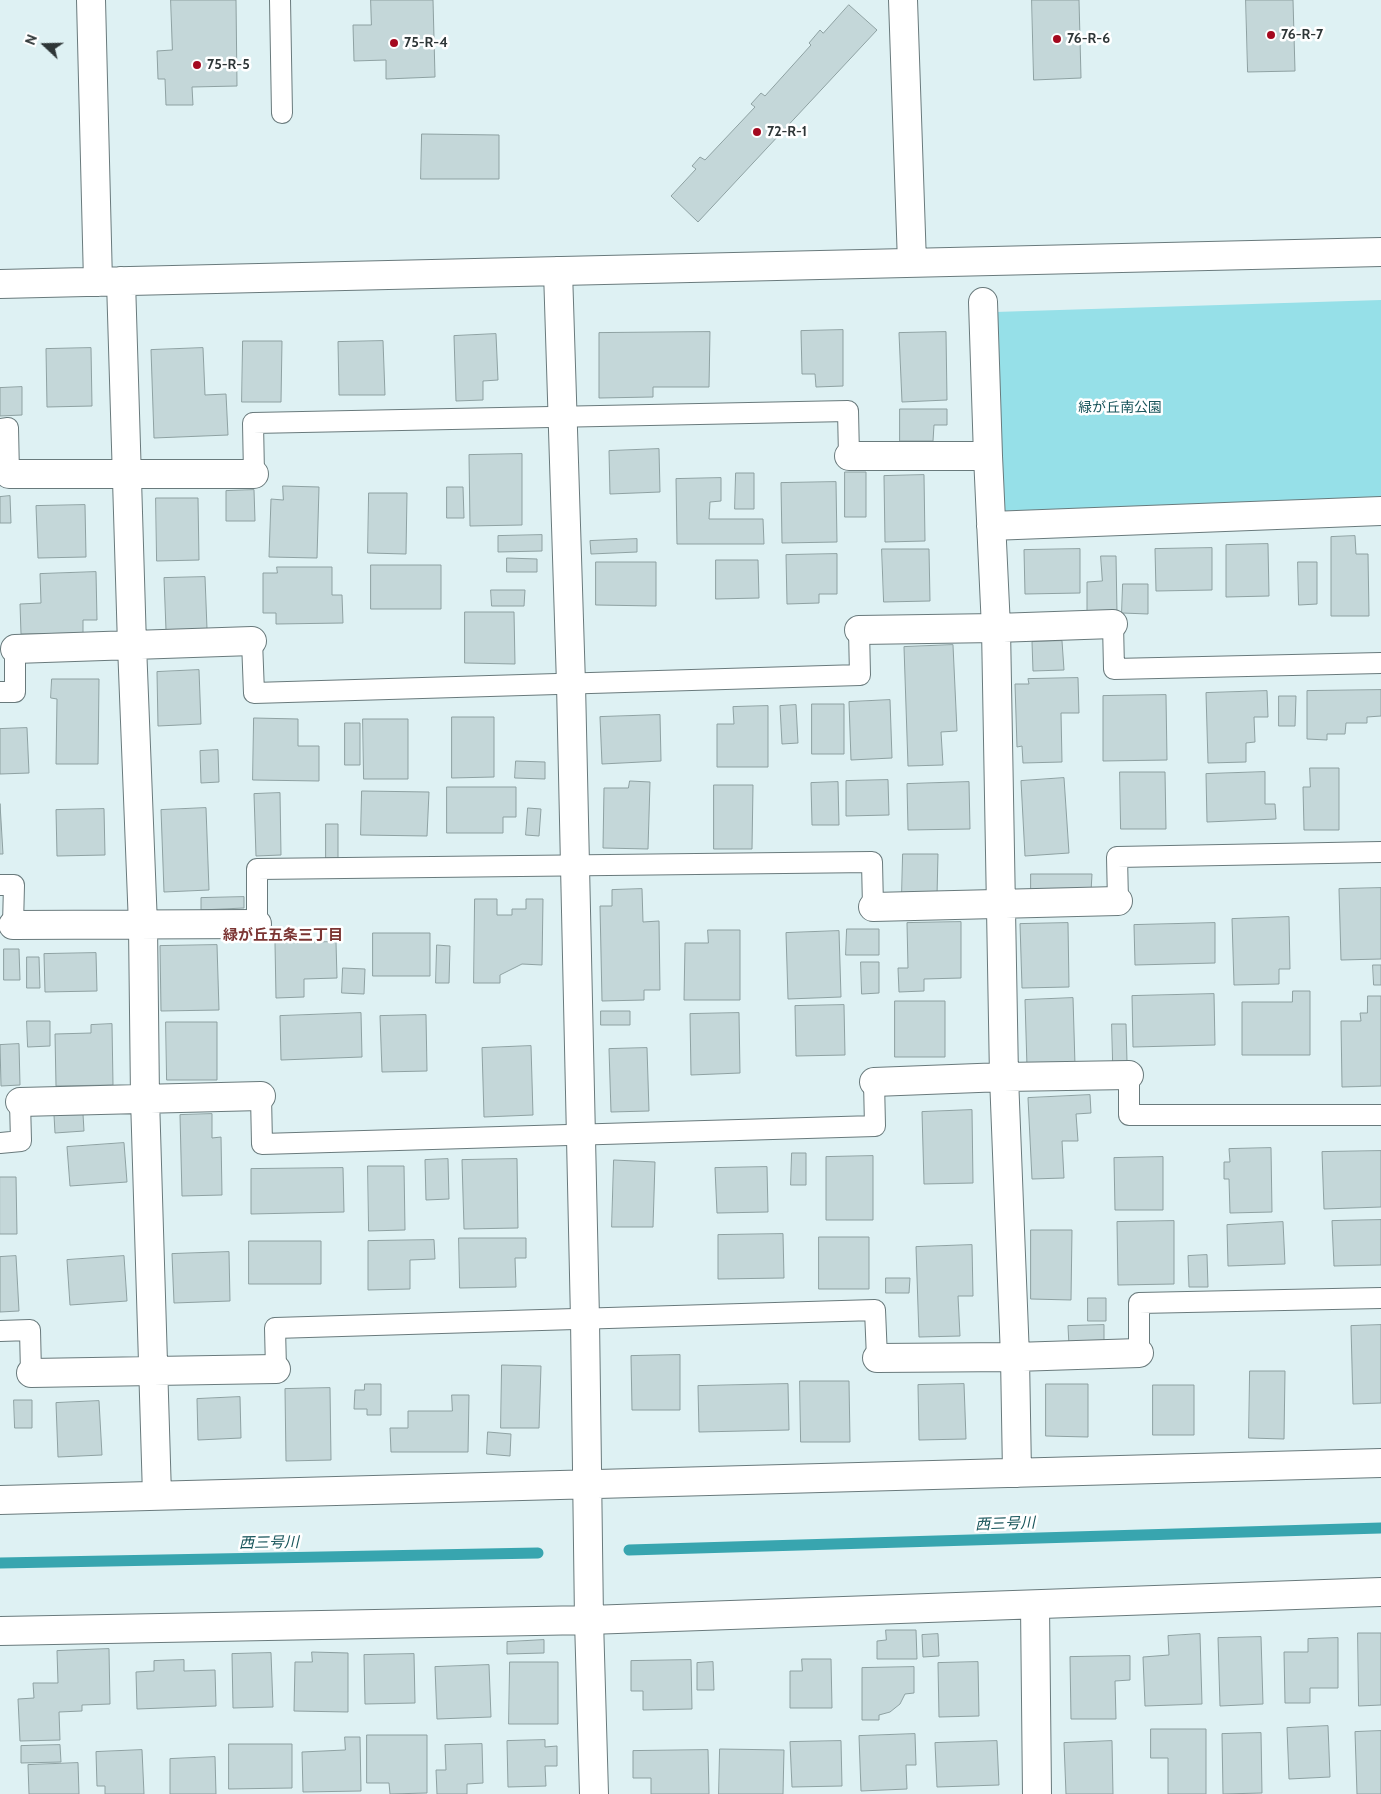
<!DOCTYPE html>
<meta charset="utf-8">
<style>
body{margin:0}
#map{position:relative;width:1381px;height:1794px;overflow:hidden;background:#def1f3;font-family:Cabin,sans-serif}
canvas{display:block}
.north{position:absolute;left:20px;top:20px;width:50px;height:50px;-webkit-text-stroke:4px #fff;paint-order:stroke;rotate:291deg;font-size:14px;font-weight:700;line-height:20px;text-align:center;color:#2e3637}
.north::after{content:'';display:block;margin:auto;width:18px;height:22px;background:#2e3637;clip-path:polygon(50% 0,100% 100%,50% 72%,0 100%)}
</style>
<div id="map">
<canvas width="1381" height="1794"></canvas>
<div class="north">N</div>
</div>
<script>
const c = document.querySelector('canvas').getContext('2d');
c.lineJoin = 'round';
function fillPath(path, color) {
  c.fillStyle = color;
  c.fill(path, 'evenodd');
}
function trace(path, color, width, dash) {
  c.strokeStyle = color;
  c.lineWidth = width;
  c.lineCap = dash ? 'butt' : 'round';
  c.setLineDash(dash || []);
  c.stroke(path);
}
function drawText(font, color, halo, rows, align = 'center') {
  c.font = font + ' Cabin,"Noto Sans JP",sans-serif';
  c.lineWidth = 5;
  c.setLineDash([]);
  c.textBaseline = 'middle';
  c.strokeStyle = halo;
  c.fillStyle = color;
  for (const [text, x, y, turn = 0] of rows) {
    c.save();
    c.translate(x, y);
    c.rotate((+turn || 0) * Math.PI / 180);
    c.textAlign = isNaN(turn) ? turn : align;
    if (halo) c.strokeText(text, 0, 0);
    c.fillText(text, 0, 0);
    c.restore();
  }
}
fillPath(new Path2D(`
 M1381,300V499L1001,511L995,312Z`), '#96e0e8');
trace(new Path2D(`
 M629,1550L1381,1528
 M0,1563L538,1553`), '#38a5af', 11);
const building = new Path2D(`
 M171,0H236L237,86L192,87L193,105H166L165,79H158L157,51L172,50Z
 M371,0H433L435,77L386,79V60L354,61L353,25H371Z
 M1032,0H1079L1081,78L1034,80Z
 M1246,0H1293L1295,71L1248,72Z
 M849,5L877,30L698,222L671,196L696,169L692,166L700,157L705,160L755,107L751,104L761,93L765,96L811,45L809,43L820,30L823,33Z
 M422,134L499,135V179H421Z
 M843,330V386L816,387L815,374H802L801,331Z
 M710,332L709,387H653V397L599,398V333Z
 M946,332L947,400L902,402L899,333Z
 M496,334L498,380L483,381V400L456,401L454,336Z
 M243,341H282L281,402H242Z
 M383,341L385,395H339L338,342Z
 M91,348L92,406L47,407L46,349Z
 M203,348L205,395L226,394L228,435L154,438L151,350Z
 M22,387V415L0,416V388Z
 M900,409H947V425H934L933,441H900Z
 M659,449L660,492L610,494L609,451Z
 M522,454V525L470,526L469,455Z
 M845,472H866V517H845Z
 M736,473H754V509H735Z
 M924,475L925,541L885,542L884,476Z
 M721,478V501L710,502L709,519H763L764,544H677L676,479Z
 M836,482L837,542L782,543L781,483Z
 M283,486L319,487L317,558L269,557L271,499L283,500Z
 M447,487H463L464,518H447Z
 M254,490L255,521H226V491Z
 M369,493H407L406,554L368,553Z
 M10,496L11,523H0V497Z
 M156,498H198L199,560L157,561Z
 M85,505L86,557L38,558L36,506Z
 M542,535V551L498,552V536Z
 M1355,536L1356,554H1368L1369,616H1331V537Z
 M637,539V552L591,554L590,541Z
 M1268,544L1269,596L1226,597V545Z
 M1212,548V590L1156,591L1155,549Z
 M882,549H929L930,601L884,602Z
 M1080,549V593L1025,594L1024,550Z
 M837,554V594H819V603L787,604L786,555Z
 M1101,556H1116L1117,613H1087V582L1102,581Z
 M507,558L537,559V572H507Z
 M716,560H758L759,598L716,599Z
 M596,562H656V606L596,605Z
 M1298,562H1317V604L1299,605Z
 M371,565H441V609H371Z
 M277,567H332V595H342L343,623L276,624V613H263V573H277Z
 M96,572L97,620H83V633L21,634L20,604L41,603L40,574Z
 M205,577L207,629L166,630L164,578Z
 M1123,584H1148V614L1122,613Z
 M491,590H525L524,606H492Z
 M465,612H514L515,664L465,663Z
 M1062,641L1064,670L1033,671L1032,642Z
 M953,645L957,731L941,732L943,765L908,766L904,647Z
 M199,670L201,724L158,726L157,672Z
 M1078,678L1079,713H1061L1062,762L1023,763L1022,746L1017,747L1015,684H1029L1028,679Z
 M52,679H99L98,764H56L57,699L51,698Z
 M1381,690V716L1367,717V723H1346L1345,734H1327V740L1307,739V691Z
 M1267,691L1268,717H1254L1255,742L1246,743V762L1208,763L1206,693Z
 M1166,695L1167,760L1103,761V696Z
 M1279,696H1296L1295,726H1279Z
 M890,700L892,758L851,760L849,702Z
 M812,704H844V754H812Z
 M796,705L798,743L782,744L780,706Z
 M768,706V767H717V724H734L733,707Z
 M660,715L661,761L602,764L600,717Z
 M452,717H494V777L452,778Z
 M254,718L298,719V746H319V781L253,780Z
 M363,719H408V779H364Z
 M345,723H360V765H345Z
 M27,728L29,773L0,774V729Z
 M218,750L219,782L201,783L200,751Z
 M516,761L545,762V779L515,778Z
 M1310,768H1339V830H1304L1303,787H1310Z
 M1120,772H1165L1166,829H1121Z
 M1265,772V804H1275L1276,819L1207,822L1206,774Z
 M1064,778L1069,853L1025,856L1021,781Z
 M888,780L889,815L846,816V781Z
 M630,781L650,782L648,849L603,848L604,788H628Z
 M838,782L839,825H812L811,783Z
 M969,782L970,829L908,830L907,784Z
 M714,785H753L752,849H714Z
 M447,787H516V817H503V833H447Z
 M362,791L429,792L427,836L361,835Z
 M280,793L281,855L256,856L254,794Z
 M0,804L3,854H0Z
 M206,808L209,890L164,892L161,810Z
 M528,808L541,809L539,836L526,835Z
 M104,809L105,855L57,856L56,810Z
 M326,824H338V858H326Z
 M903,854H938L937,896L902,895Z
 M1031,874H1092L1091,892H1031Z
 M1381,888V959L1341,960L1339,889Z
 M642,889L643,922L659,921L660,990H644V1000L602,1001L600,906H612V890Z
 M244,897V908L201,910V898Z
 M475,899H497V915H512V909H526V899H543L542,965L522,964L500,975V983H474Z
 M1289,917L1290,969H1279V984L1234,985L1232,919Z
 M961,922V978L924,979V991L899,992L898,968H908L907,923Z
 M1068,923L1069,987L1022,988L1020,924Z
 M1215,923V963L1135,965L1134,925Z
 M847,929H879V955H846Z
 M708,930H740V1000H684L685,943H708Z
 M839,931L841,997L788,999L786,933Z
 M373,933H430V976H373Z
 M336,942L337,978L304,979V997L276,998L275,943Z
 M217,945L219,1010L161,1011L160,946Z
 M437,945L450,946L449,983H436Z
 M4,949H19L20,980H4Z
 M96,953L97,991L45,992L44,954Z
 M27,957H39L40,988H27Z
 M861,962H879V993L862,994Z
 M1373,965H1381V985H1374Z
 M343,968L365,969L364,994L342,993Z
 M1293,991H1310V1055H1242V1002H1292Z
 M1214,994L1215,1045L1133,1047L1132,996Z
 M1368,996H1381V1086L1342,1087L1341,1021H1361L1360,1013H1367Z
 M1073,998L1075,1065L1027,1067L1025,1000Z
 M895,1001H945V1057H895Z
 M844,1005L845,1055L796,1056L795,1006Z
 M601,1011H630V1025H601Z
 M361,1013L362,1057L281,1060L280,1016Z
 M739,1013L740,1073L691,1075L690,1014Z
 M426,1015L427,1071L382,1072L380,1016Z
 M27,1021H50V1046L28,1047Z
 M166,1022H217V1080H167Z
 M112,1024L113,1085L56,1086L55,1034L91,1033V1025Z
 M1112,1024H1126L1127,1062H1113Z
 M19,1044L20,1085L1,1086L0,1045Z
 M531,1046L533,1115L484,1117L482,1048Z
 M647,1048L649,1111L611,1112L609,1049Z
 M1090,1095L1091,1113L1076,1114L1078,1141H1062L1064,1178L1032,1179L1028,1098Z
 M972,1110L973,1183L924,1184L922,1112Z
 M83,1114L84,1131L55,1133L54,1115Z
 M212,1114V1138L221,1137L222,1195L182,1196L180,1115Z
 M124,1143L127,1182L70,1186L67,1147Z
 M1271,1148L1272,1212L1230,1213L1229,1179H1224V1162H1230L1229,1149Z
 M1381,1151V1207L1324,1209L1322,1152Z
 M792,1153H806V1185H791Z
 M873,1156V1220H826V1157Z
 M1163,1157V1210H1115L1114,1158Z
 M448,1159L449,1199L426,1200L425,1160Z
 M517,1159L518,1228L464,1229L462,1160Z
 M614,1160L655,1162L653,1227H612Z
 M368,1166H404L405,1230L369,1231Z
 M767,1167L768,1212L717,1213L715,1168Z
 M343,1168L344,1212L251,1214V1169Z
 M0,1177H16L17,1234H0Z
 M1381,1220V1265L1334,1266L1332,1221Z
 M1174,1221V1284L1118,1285L1117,1222Z
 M1283,1222L1285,1264L1228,1266L1227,1225Z
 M1031,1230H1072L1071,1300L1031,1299Z
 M783,1234L784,1278L718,1279V1235Z
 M819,1237H869V1289H819Z
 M459,1238H526V1258H515L516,1287L460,1288Z
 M434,1240L435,1259L410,1260V1289L368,1290V1241Z
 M249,1241H321V1284H249Z
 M972,1245L973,1296H958L960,1336L919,1337L916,1247Z
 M229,1252L230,1301L174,1303L172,1254Z
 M1207,1255L1208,1287H1189L1188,1256Z
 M16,1256L19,1311L0,1312V1257Z
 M124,1256L127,1301L70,1305L67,1260Z
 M886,1278H910L909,1293H886Z
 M1088,1298H1106V1321H1088Z
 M1104,1325V1345L1069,1346L1068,1326Z
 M1381,1325V1403L1353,1404L1351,1326Z
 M680,1355V1410H632L631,1356Z
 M502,1365L541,1366L539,1428H501Z
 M1250,1371H1285L1284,1439L1249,1438Z
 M800,1381H849L850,1442H801Z
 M365,1384H381V1415H367V1409H354L355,1390H364Z
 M788,1384L789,1430L699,1432L698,1386Z
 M964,1384L966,1439L919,1440L918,1385Z
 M1046,1384H1088V1437L1046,1436Z
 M1153,1385H1194V1435H1153Z
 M330,1388L331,1460L286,1461L285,1389Z
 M452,1395H469L468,1452H391L390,1428H408V1411H452Z
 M240,1397L241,1438L198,1440L197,1399Z
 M14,1400H32V1428H15Z
 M99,1401L102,1455L58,1457L56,1403Z
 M488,1432L511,1434L510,1456L487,1454Z
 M886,1630H916L917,1659H877V1641L886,1640Z
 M1358,1633H1381V1705L1359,1706Z
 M938,1634L939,1656L923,1657L922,1635Z
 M1200,1634L1202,1704L1145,1706L1143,1657L1169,1655L1168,1636Z
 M1261,1637L1263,1704L1220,1706L1218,1638Z
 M1338,1638V1688H1310V1703H1285L1284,1652H1308V1639Z
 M544,1640V1653L507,1654V1642Z
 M109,1649L110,1704L82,1705V1711L59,1712L60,1740L20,1741L18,1699L34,1698L33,1683H58L57,1651Z
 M312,1652L348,1653V1712L294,1711L295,1662H312Z
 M271,1653L273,1707L233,1708L232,1654Z
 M414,1654L415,1703L365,1704L364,1655Z
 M1130,1656V1680L1115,1681L1116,1719H1071L1070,1657Z
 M802,1659H831L832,1708H790V1671H802Z
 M184,1660V1671L215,1670L216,1706L137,1709L136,1672L154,1671V1661Z
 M691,1660L692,1709L643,1710V1691H631V1661Z
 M510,1662H558V1724H509Z
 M713,1662L714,1690H697V1663Z
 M978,1662L979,1716L939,1717L938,1663Z
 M489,1665L491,1717L437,1719L435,1667Z
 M914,1667V1693L905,1694L900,1704L890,1712L879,1715V1720H862V1668Z
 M1328,1726L1330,1777L1289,1779L1287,1728Z
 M1151,1729H1206V1794H1168V1758H1151Z
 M1381,1731V1794H1357L1355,1732Z
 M1261,1733L1262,1793L1223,1794L1222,1734Z
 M915,1734L916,1765H906L907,1789L861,1791L859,1736Z
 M367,1735H427V1793L390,1794L389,1783H367Z
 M345,1737H360L361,1791L303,1792L302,1752L345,1750Z
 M545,1740V1747L557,1746V1766H545L546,1786L508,1787L507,1741Z
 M841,1741L842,1786L792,1787L790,1742Z
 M997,1741L999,1785L937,1787L935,1743Z
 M1112,1741L1113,1794H1066L1064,1743Z
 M229,1744H292V1788L229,1789Z
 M482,1744L483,1783L467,1784V1794H437L436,1770H446L445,1745Z
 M60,1745L61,1762L21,1763V1746Z
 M720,1749L784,1750L783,1794H719Z
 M142,1750L144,1794H105V1786H97L96,1752Z
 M708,1750L709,1794H651V1778H633V1751Z
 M215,1757L216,1794H170V1759Z
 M78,1763L79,1794H29L28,1765Z`);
fillPath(building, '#c4d7d9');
trace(building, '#8ea1a2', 1);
const lane = new Path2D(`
 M280,0L282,113
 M0,429L8,428L9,474
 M254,474L253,423L848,411L849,456
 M1113,624L1114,669L1381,663
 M252,641L254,693L860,675L859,630
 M0,692H15V649
 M0,885H14L13,925
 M1118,901L1117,857L1381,852
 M257,924V869L872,862L873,907
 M1129,1075V1115H1381
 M261,1096L262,1144L875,1126L874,1082
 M0,1143L21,1141L20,1102
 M0,1331L30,1330L31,1373
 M1139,1353V1303L1381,1298
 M276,1369L275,1328L875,1310L877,1358`);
const street = new Path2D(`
 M91,0L98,282
 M903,0L912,263
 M558,271L571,684L585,1319L589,1620L594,1794
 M121,281L132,645L143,925L145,1098L157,1495
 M0,284L1381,252
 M983,302L988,456L996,628L1004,1077L1015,1357L1017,1473
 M849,456H988
 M9,474H254
 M991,526L1381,511
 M859,630L996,628L1113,624
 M15,649L252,641
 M873,907L1118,901
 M13,925L257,924
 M874,1082L1004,1077L1129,1075
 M20,1102L261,1096
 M877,1358L1015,1357L1139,1353
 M31,1373L276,1369
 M0,1500L1381,1463
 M1035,1605L1037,1794
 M0,1631L589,1620L1381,1592`);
trace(lane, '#697a7c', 22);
trace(street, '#697a7c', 30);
trace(lane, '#fff', 20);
trace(street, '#fff', 28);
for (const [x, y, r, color] of [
 [1271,35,5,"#a4091f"],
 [1057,39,5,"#a4091f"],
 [394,43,5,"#a4091f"],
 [197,65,5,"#a4091f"],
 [757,132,5,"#a4091f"]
]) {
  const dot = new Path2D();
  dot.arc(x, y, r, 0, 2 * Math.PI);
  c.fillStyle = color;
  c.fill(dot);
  trace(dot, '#fff', 2);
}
drawText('bold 14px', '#2e3637', '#fff', [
 ["76-R-7",1281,35],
 ["76-R-6",1067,39],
 ["75-R-4",404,43],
 ["75-R-5",207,65],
 ["72-R-1",767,132]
], 'left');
drawText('14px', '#19555b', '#fff', [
 ["緑が丘南公園",1120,408]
]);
drawText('bold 15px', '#7b3432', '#fff', [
 ["緑が丘五条三丁目",283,936]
]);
drawText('italic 15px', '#17545a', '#fff', [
 ["西三号川",1005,1524,-2],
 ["西三号川",269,1543,-1]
]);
</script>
